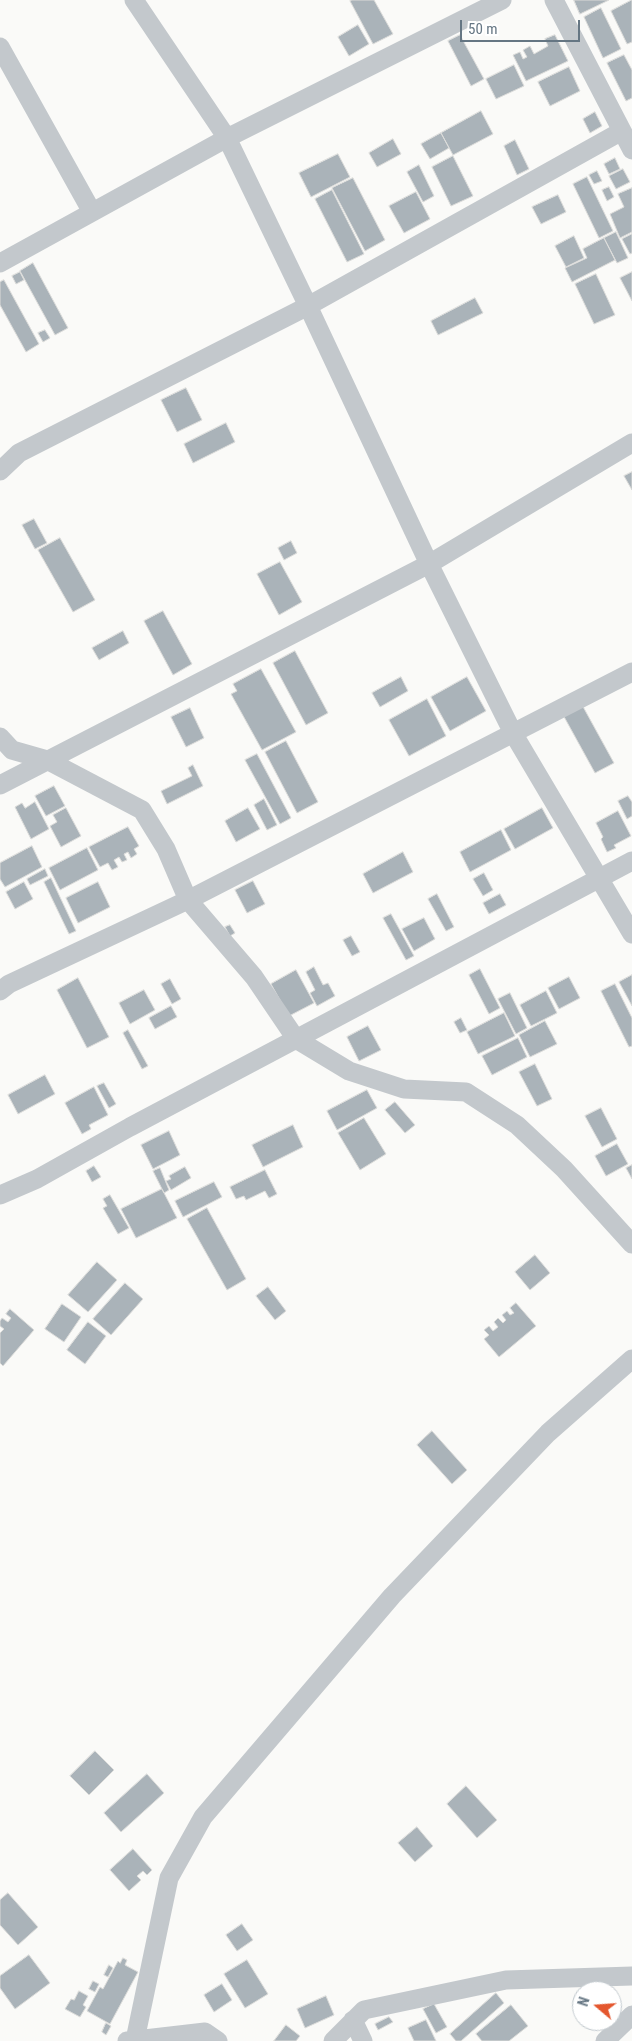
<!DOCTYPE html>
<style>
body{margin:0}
#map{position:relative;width:632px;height:2041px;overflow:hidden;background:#fafaf8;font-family:"Roboto Condensed",sans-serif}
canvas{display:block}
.north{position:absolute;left:572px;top:1981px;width:50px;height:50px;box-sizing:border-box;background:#fff;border:1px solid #c1c8cd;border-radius:50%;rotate:288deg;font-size:14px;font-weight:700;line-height:20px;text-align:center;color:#657683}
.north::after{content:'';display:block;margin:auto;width:18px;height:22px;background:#e4572e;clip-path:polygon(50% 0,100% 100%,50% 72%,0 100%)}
.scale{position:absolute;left:460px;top:20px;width:120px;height:22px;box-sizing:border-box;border:2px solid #657683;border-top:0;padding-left:6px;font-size:15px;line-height:18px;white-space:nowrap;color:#657683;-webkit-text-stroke:4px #fff;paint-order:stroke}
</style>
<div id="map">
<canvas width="632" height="2041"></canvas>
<div class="north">N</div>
<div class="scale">50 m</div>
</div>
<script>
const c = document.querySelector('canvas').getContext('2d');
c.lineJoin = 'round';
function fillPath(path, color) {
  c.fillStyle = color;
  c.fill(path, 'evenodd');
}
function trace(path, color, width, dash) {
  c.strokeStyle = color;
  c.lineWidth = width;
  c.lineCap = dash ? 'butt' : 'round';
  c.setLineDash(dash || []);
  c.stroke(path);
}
const building = new Path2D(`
 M352,0H374L393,34L373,44L350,1Z
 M574,0H609L580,14Z
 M632,0V42L627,44L611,11Z
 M601,8L621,49L603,58L584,17Z
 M358,25L369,44L349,56L338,37Z
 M460,35L484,79L471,86L448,41Z
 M555,35L568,61L526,81L513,55L520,52L523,59L527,57L523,50L530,46L534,54L548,46L545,39Z
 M624,55L632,70V98L626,101L607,63Z
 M514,65L524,86L496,99L486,79Z
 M569,67L580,91L550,106L538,82Z
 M481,111L493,134L453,155L441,133Z
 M595,112L602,126L590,133L583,119Z
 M441,133L449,148L430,159L421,144Z
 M393,139L401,154L377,167L369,153Z
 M515,140L529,169L517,175L504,146Z
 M338,154L350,177L311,197L299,173Z
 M453,156L473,196L451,206L432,167Z
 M615,158L620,169L609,174L604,164Z
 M419,165L434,196L423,202L407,172Z
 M623,169L630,182L616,189L609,176Z
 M597,171L602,181L594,184L589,175Z
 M587,177L613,231L599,238L573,184Z
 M353,178L385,240L365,251L332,188Z
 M609,187L614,197L607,201L602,190Z
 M632,188V232L620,238L610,214L624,207L618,194Z
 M332,190L364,254L347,262L315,199Z
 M416,192L430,219L404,233L389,206Z
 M558,195L566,212L541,224L532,207Z
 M616,232L628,258L617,263L604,238Z
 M632,234V253L630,254L622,239Z
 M574,236L584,258L566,267L555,246Z
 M604,238L615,260L572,282L565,268L587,258L583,249Z
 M33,263L68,328L55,335L20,271Z
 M20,272L24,280L16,284L12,276Z
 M632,272V301L620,278Z
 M596,274L615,315L594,324L575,284Z
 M4,280L39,344L26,352L0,305V282Z
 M475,298L483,313L438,335L431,321Z
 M45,330L50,338L43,342L38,333Z
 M186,388L202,420L177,432L161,400Z
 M226,423L235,442L193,463L184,444Z
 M632,472V490L624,476Z
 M34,519L47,543L35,549L22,525Z
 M60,538L95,600L73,612L38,550Z
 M291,541L297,553L284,560L278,548Z
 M280,562L302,602L279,615L257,574Z
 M163,611L192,664L173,675L144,621Z
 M123,631L129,643L99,660L92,648Z
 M295,651L328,713L306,725L273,663Z
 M261,669L296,732L262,750L231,694L237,691L233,684Z
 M401,677L408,691L380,707L372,693Z
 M467,677L486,711L450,731L431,697Z
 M427,699L446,736L409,756L389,720Z
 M581,703L614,763L595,773L562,713Z
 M190,708L204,738L186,747L171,717Z
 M286,741L318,802L297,813L265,752Z
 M257,754L291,818L280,824L245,760Z
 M193,765L203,786L167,804L161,791L192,776L188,768Z
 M54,786L65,806L46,816L35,796Z
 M628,796L632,802V816L627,819L618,801Z
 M264,799L277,825L267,830L254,805Z
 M35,802L49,829L31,839L15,807L22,803L25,808Z
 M66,808L81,836L61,847L50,826L57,822L53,815Z
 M248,808L260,829L236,842L225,821Z
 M542,808L553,828L515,849L504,829Z
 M618,811L631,836L614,845L616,848L607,852L601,839L603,837L596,823Z
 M128,827L139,846L134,849L137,854L131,858L128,852L124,854L127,860L122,862L119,857L114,860L118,867L112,870L108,863L100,867L89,847Z
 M501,830L511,850L470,872L460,852Z
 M32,846L42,867L5,887L0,879V863Z
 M87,848L98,870L60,890L49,868Z
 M403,852L413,872L373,893L363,874Z
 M45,869L48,876L30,885L27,879Z
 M484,873L493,890L483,896L473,879Z
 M51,878L76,931L69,934L44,882Z
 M253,881L265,904L247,913L235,890Z
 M24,882L33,899L15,909L6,892Z
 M98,882L110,907L78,923L66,898Z
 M437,894L454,927L446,931L428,899Z
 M500,894L506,905L489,914L483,903Z
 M391,914L414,956L406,960L383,918Z
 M424,918L435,939L414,951L402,929Z
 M230,925L235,933L230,936L225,927Z
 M351,936L360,952L352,956L343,940Z
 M314,967L323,985L328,983L335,996L317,1006L310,993L315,990L306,972Z
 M480,969L500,1008L489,1014L469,975Z
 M296,970L314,1003L289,1016L271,984Z
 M632,975V1006L619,982Z
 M569,977L580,998L559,1009L548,988Z
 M78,978L109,1037L87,1048L57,990Z
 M170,979L181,999L172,1004L161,984Z
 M615,984L632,1018V1046L629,1047L601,991Z
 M144,990L155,1010L130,1024L119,1003Z
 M546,991L557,1013L531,1026L520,1005Z
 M510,993L527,1028L516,1034L498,999Z
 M171,1006L177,1017L155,1029L149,1018Z
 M504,1013L515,1036L478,1054L467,1032Z
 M461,1018L467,1030L460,1033L454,1022Z
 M545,1021L557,1044L530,1057L519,1035Z
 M368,1026L381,1050L359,1061L347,1037Z
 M128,1030L148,1066L142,1069L123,1033Z
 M518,1038L527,1057L492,1075L482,1056Z
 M535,1064L552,1099L537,1106L519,1072Z
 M45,1075L55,1094L18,1114L8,1095Z
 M104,1083L116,1104L109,1108L97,1086Z
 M94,1087L108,1115L89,1125L91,1129L82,1134L65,1103Z
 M367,1090L377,1108L337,1130L327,1111Z
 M395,1102L415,1125L405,1133L385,1110Z
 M601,1108L617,1139L602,1147L585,1116Z
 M364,1118L386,1154L360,1170L338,1133Z
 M293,1125L303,1147L263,1167L252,1145Z
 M169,1131L180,1155L153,1169L141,1145Z
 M617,1144L628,1164L606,1176L595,1156Z
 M632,1165V1179L626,1168Z
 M94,1166L101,1177L92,1182L86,1171Z
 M185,1167L191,1178L171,1190L166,1181L171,1179L169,1176Z
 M160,1168L169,1190L164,1193L153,1171Z
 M265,1170L277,1194L269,1198L265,1191L246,1200L244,1196L236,1199L230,1187Z
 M214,1182L222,1197L183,1217L175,1201Z
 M162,1189L177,1218L136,1238L121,1209Z
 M110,1195L129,1228L118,1234L103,1208L107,1206L103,1199Z
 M207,1208L246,1279L227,1290L187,1219Z
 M535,1255L550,1273L530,1290L515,1272Z
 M97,1262L117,1280L88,1312L68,1295Z
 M125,1283L143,1299L111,1335L93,1319Z
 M268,1287L286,1311L275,1320L256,1296Z
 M516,1303L536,1326L499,1357L484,1339L489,1335L484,1330L489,1326L493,1331L498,1327L494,1322L498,1318L503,1323L506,1320L502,1315L507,1311L510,1315L514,1313L510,1308Z
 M62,1304L81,1317L64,1342L45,1329Z
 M10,1309L34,1330L3,1366L0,1363V1333L4,1329L0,1326V1321L2,1318L8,1322L11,1318L6,1314Z
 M88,1322L106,1336L85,1364L67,1350Z
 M432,1431L467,1470L452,1484L417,1445Z
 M95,1751L114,1770L89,1795L70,1776Z
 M147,1774L164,1793L121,1832L104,1813Z
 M466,1786L497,1820L477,1838L447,1804Z
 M417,1827L433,1846L415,1862L398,1843Z
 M133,1849L152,1870L147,1875L143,1871L137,1876L141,1880L129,1891L110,1870Z
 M8,1893L38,1927L18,1945L0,1925V1900Z
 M242,1924L253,1940L237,1951L226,1935Z
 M29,1955L50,1983L15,2009L0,1988V1976Z
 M123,1958L127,1960L125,1965L138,1972L110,2024L87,2011L100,1987L103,1989L118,1961L120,1963Z
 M247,1960L268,1994L245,2008L224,1974Z
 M109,1965L113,1968L108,1977L104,1975Z
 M93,1981L99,1984L95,1992L89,1989Z
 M222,1984L232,2000L214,2012L204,1995Z
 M79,1991L88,1996L83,2005L86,2007L80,2017L65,2009L71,1999L74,2000Z
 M496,1993L504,2003L461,2041H456L450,2034Z
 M326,1996L334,2015L305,2028L297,2009Z
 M434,2004L447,2027L436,2033L423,2009Z
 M511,2005L528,2026L509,2041H482L476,2034Z
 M389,2017L393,2022L378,2030L375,2024Z
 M426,2020L436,2041H414L408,2028Z
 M106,2023L111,2026L106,2035L102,2032Z
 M286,2025L300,2036L296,2041H274Z`);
fillPath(building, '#aab3b9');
trace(building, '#dcdcda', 1);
trace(new Path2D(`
 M134,0L227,138L308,306L429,564L513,733L632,934
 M554,0L632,150
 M0,47L92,212
 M0,263L227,138L502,0
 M0,471L19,453L308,306L622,131
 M0,737L12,750L47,760L142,810L166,849L188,900L254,977L296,1039L349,1071L404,1089L466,1092L517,1125L564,1169L632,1244
 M0,785L429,564L632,443
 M0,991L9,984L188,900L632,672
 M0,1195L37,1179L130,1127L632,861
 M353,2020L363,2041
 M135,2040L169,1878L203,1817L392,1596L548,1433L632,1359
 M127,2041L205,2032L218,2041
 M333,2041L364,2010L506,1980L632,1976
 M605,2041L632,2015`), '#c3c8cc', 19);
</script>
